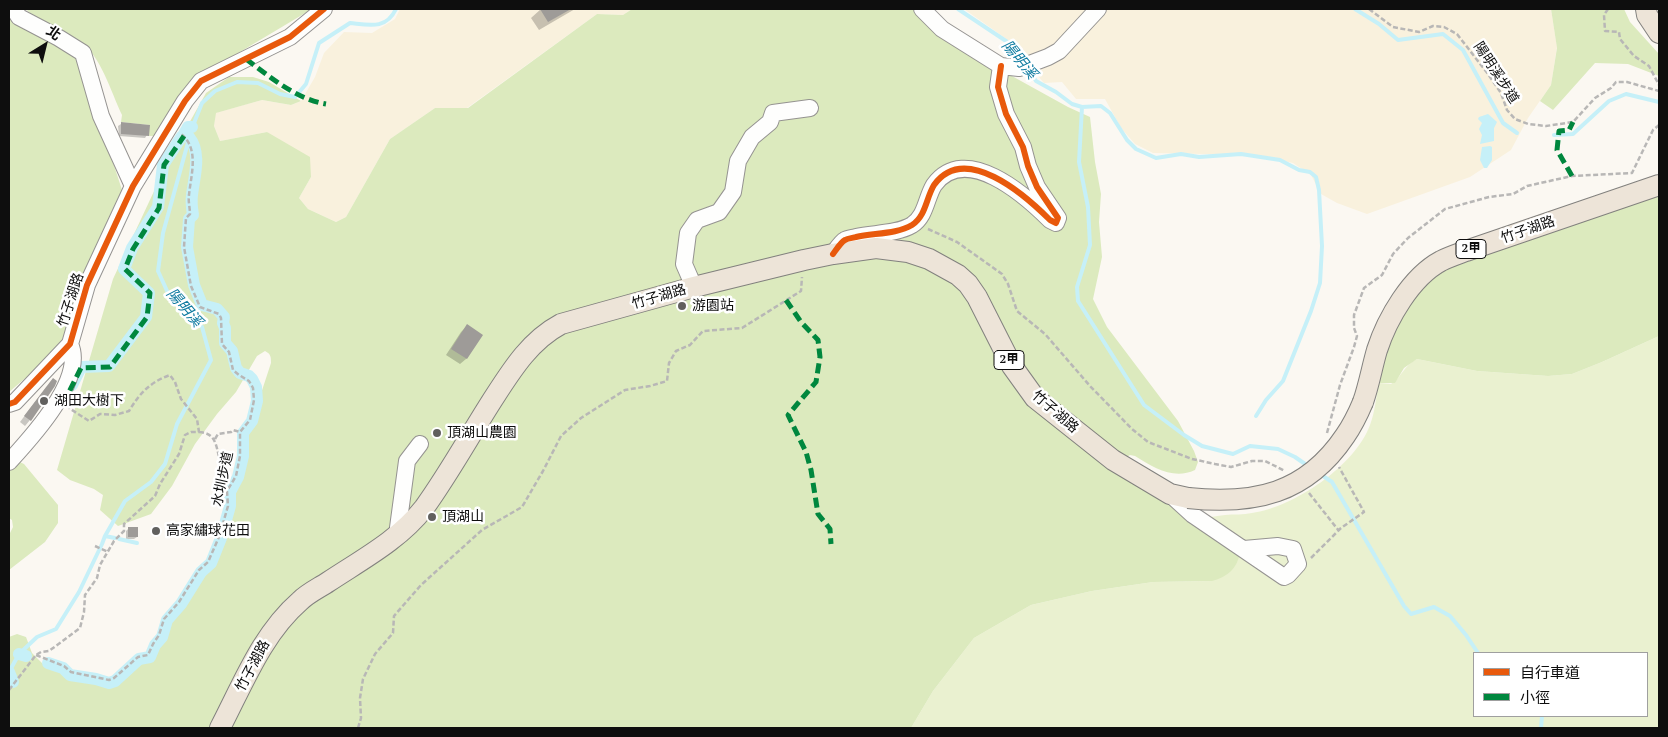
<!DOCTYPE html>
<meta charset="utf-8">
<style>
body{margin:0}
#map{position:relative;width:1668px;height:737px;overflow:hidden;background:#fbf8f2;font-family:"PT Serif","Noto Sans TC",serif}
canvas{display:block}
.frame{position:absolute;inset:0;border:10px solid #0e0e0e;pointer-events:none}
.legend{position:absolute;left:1473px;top:652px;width:175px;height:65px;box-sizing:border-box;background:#fff;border:1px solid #9f9f9f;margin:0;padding:6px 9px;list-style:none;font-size:15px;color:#0e0e0e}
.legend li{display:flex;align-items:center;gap:10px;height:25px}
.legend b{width:25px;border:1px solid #9f9f9f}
.north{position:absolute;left:20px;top:20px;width:50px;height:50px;-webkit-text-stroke:4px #fff;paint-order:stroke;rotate:36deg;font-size:14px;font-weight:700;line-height:20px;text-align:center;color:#0e0e0e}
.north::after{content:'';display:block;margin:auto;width:18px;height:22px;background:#0e0e0e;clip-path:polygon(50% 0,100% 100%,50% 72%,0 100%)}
</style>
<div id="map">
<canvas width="1668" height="737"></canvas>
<div class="frame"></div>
<ul class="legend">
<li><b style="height:6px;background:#e8590c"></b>自行車道</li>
<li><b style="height:6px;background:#00873e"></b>小徑</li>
</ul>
<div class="north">北</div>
</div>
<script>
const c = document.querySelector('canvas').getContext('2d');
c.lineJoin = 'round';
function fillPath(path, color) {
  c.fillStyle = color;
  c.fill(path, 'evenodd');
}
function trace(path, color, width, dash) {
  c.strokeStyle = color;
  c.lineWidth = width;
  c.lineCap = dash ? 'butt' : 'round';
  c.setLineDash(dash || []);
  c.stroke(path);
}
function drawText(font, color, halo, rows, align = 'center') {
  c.font = font + ' "PT Serif","Noto Sans TC",serif';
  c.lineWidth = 5;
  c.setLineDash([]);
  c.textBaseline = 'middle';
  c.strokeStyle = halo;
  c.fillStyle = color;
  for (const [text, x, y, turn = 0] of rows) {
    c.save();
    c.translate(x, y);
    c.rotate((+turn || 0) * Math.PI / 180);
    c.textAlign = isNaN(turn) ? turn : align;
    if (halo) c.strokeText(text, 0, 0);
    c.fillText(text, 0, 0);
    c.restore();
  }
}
fillPath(new Path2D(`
 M400,9H632L623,15L597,14L467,108H435L390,139L346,217L336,222L308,209L299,198L311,177L267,132L220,141L214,126L215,113L262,100L291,105L301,101L315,77L324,53L344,32L372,33L395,19Z
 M964,9H1551L1557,47L1551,85L1528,118L1511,150L1470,177L1367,214L1337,203L1321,194L1311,175L1293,163L1258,155L1153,153L1135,144L1121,128L1105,99H1076L1062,82L1044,83L1005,38Z`), '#f9f1dd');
fillPath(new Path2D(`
 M1659,336V728H911L933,691L974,638L1031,605L1092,591L1153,582L1212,581L1194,520C1204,518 1215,516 1225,515C1234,514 1243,515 1252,513C1294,507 1355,466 1370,425C1375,412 1376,397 1379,383L1391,384C1402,377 1404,365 1417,359L1477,371L1548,376L1572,374L1602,362ZM1474,653H1647V716H1474Z`), '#eaf1d0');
fillPath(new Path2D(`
 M26,9H312L198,77L154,136H149V125L121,122L122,115C111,92 101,56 80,41C63,29 39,24 26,9Z
 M632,9H915L992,65L1068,107L1090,117L1095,162L1101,194L1099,222L1102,257L1093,299L1107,327L1178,421L1194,451L1198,462L1195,470C1174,480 1154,468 1135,456L1130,455L1125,458L1240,553C1237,568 1228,577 1212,581L1153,582L1092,591L1031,605L974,638L933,691L911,728H9V637L17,634L26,637L32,653L45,666L67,675L93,683L111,682L133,670L152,653L220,539L228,508L239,486L250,427L271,363C271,357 271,354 265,351L257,356L236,392L217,414L195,444L172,486L151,514L118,526L100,510L103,495L94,489L70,480L57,470L113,279L170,157L206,93L229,77H253L269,82L301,101L291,105L262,100L216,113L214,126L220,141L267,132L310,157L311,177L299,198L308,209L336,222L346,217L390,139L435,108H468L597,14L623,15Z
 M1551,9H1624L1630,22L1659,54V76L1628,64L1595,63L1553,110L1540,101L1551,85L1557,48Z
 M9,16L13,23L72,54L79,63L93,118L108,147L122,190L80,285L64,340L42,364L9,392Z
 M1659,193V336L1602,362L1572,374L1548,376L1477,371L1417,359L1404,368L1395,383H1379L1384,356L1408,305L1427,280L1474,255Z
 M11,458L24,464L58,505V523L45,542L9,570V535L13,527L12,520L9,518V459Z`), '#dceabe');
fillPath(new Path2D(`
 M1488,114L1497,122L1494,128V141L1480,144L1482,135L1479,129L1482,123L1478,119L1479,117Z
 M1490,146L1492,147V160L1487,168H1484L1480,160L1482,147Z`), '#c6f0f8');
fillPath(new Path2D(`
 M541,9H575L539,30L531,18Z
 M121,124L147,135L145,138L119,136L118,126Z
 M467,326L481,335L466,359L460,364L446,355L461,332Z
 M47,386L30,420L25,426L20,422Z
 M129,528L137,537L134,539H126V531Z`), '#0003');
trace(new Path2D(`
 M958,9L1009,43L1023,62
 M1355,9L1379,24L1398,40L1443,34L1463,50L1503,123L1517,133
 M1029,70L1036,81L1056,92L1072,104L1082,107L1101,106L1110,113L1127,140L1136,149L1156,158L1181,154L1199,157L1241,154L1280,160L1299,170L1310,172L1316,177L1319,190L1322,246L1320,283L1311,311L1283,381L1266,400L1256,416
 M1082,107L1079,162L1088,207L1090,245L1077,287L1078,301L1144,405L1184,435L1202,446L1233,454L1250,446L1278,449L1295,457L1308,466
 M1554,135L1573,134L1609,101L1626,94L1659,102
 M1320,474L1332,482L1404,606L1411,614L1434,607L1450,616L1466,635L1478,653
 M105,536L115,538
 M119,539L137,543
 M9,672L19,654L37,637L56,629L79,592L102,544L105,536L125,501L151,482L165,464L177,424L211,360L202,327L168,293L158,271L163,233L192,128L202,103L215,91L237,82L258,83L280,94L295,97L306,84L319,43L350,23C369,25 386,30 396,9
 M1541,728L1542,716`), '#c6f0f8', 4);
trace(new Path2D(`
 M184,134L188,127H192
 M72,385L81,367L109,366L146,317L149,293L124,269L132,248L158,207L163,165L182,136
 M19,654L26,656
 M48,663L63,668L70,675L96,679L109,683L115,681L139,659L150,657L155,645L162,637L167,620L181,604L201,572L211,563L221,538L230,506V492L238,477L243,456V433L252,421L257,401L256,387L252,379L249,376L240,373L236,368L232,351L225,343V328L223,323L224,317L217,309L202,305L194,285L187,247L189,219L193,215C192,209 191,202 192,195C194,177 202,153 189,137
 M9,672L13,682`), '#c6f0f8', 12);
fillPath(new Path2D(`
 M540,9H571L548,22Z
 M121,122L150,125L149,136L121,134Z
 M467,324L483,335L467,359L451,349Z
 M53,378L57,381L55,386L31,421L24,416Z
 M128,527H138V537H128Z`), '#9e9b98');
const minor = new Path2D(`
 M14,9L19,17L59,38L83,53L101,116L133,186
 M922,9L942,29L1001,66L1019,68L1048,57L1059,51L1098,9
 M833,254C836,250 841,242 845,240C848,238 853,238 856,237C874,233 897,234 912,225C926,216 926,198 934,185C965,142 1025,195 1050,220L1056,223L1058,218L1037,187L1028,166L1023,147L1006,114L998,87L1001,66
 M694,287L684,264L688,233L697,220L719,212L733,192L738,161L752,137L770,122L773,113L810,108
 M9,404L15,402L70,344L87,285L133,186L185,101L201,81L290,37L324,9
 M9,462C31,438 86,379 70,344
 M1170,494L1193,515L1284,577L1288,575L1298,564L1293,549L1278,546L1244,549
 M397,535L407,461L420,444`);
const major = new Path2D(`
 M1646,9L1647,15L1659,33
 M1363,402C1369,385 1372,367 1377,350C1387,319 1411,277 1441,261C1449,257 1458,254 1466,251L1659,185
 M220,728C243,684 262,634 300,601C308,593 319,588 328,582C361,560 399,540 424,508C450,472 471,433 495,396C513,368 531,340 561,324L694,287L804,260L833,254L876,248L908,252L929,259L958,275L968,284L977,297L1012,366L1035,398L1113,460L1170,494L1188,498`);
trace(minor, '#959391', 18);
trace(major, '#82817e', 22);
trace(new Path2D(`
 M1369,9L1393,27L1419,32L1433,26L1444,27L1457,34L1488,74L1501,93L1507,110L1515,119L1528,124L1546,126L1573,122L1595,98L1611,88L1616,82H1627L1659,91
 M1608,9L1604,15L1605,31L1619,32L1620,39L1634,56L1649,66L1659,85
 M928,229L957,242L1002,274L1008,284L1017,311L1045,334L1090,386L1132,429L1148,442L1192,459L1215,464L1231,467L1252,461H1265L1285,471
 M199,432C215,433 216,444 219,457
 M1327,433L1340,385L1354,347L1357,336L1354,328V315L1364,288L1382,275L1393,254L1408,238L1445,209L1489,197L1513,194L1527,186L1572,176L1632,173L1653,130L1659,125
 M215,439L218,434L231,432L233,430L240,432
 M1309,493L1339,531
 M95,546L108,552
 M1311,558L1341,528L1364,512L1339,467
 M36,655L64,666L71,672L109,680L114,678L138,657L148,655L153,644L159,635L164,619L179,602L199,570L208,562L219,537L228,506L227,491L236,476L240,456V432L250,420L254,400L253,388L249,381L239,375L233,370L229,352L222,344L221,318L219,314L200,307L191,286L184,247L186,218L190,214C190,208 188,201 189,195C191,174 200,148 180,133
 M9,690L36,655L41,652L49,651L80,628L84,612L85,595L97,578L100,565L114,541L124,531V524L155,496L160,484L179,454L185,435L191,432H199L197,419L181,399L175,382L170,375C150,382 139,394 129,411L115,415L100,414L89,421L69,408
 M358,728L361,718L360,698L363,679L375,654L393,633L394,616L421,585L482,530L522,507L543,471L561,436L581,418L625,390L650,386L667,381L669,363L676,351L690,345L703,331L742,328L801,291L802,277`), '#b8b7b6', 2.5, [5, 2.5]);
trace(minor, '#fefefd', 16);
trace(major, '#ede4d8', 20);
const majorBridge = new Path2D(`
 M1188,498C1254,505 1306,494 1345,436C1352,426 1358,414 1363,402`);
trace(majorBridge, '#82817e', 22, []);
trace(majorBridge, '#ede4d8', 20);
trace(new Path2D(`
 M246,59C270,77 296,99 326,104
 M1572,176L1557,150L1559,131L1569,130L1573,122
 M786,300L801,322L818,340L820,357L816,382L788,415L806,452L811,470L818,514L830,529L831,544
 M63,404L81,368L110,367L147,317L150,293L125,269L133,249L159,208L164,165L184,136`), '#00873e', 5, [10, 5]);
trace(new Path2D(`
 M833,254C836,250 841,242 845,240C848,238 853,238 856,237C874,233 897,234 912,225C926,216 926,198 934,185C965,142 1025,195 1050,220L1056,223L1058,218L1037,187L1028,166L1023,147L1006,114L998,87L1001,66
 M9,404L15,402L70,344L87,285L133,186L185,101L201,81L290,37L324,9`), '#e8590c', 6);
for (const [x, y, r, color] of [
 [682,306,5,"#61605e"],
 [44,401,5,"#61605e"],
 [437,433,5,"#61605e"],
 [432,517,5,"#61605e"],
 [156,531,5,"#61605e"]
]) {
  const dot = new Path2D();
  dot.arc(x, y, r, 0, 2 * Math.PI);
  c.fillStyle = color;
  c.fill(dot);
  trace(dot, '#fff', 2);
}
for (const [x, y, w] of [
 [1471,249,30],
 [1009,360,30]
]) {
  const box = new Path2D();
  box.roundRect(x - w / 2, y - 9.5, w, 19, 4);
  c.fillStyle = '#fff';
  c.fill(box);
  trace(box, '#0e0e0e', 1);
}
drawText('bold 12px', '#0e0e0e', null, [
 ["2甲",1471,249],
 ["2甲",1009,360]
]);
drawText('14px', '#0e0e0e', '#fff', [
 ["陽明溪步道",1496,73,57],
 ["竹子湖路",1528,230,-19],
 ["竹子湖路",659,297,-16],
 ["竹子湖路",71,300,-72],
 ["竹子湖路",1055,412,41],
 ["水圳步道",223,479,-78],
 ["竹子湖路",253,666,-62]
]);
drawText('14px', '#0e0e0e', '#fff', [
 ["游園站",692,306],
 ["湖田大樹下",54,401],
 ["頂湖山農園",447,433],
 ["頂湖山",442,517],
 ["高家繡球花田",166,531]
], 'left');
drawText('italic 15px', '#0e7ba0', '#fff', [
 ["陽明溪",1019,60,50],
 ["陽明溪",184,308,49]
]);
</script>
